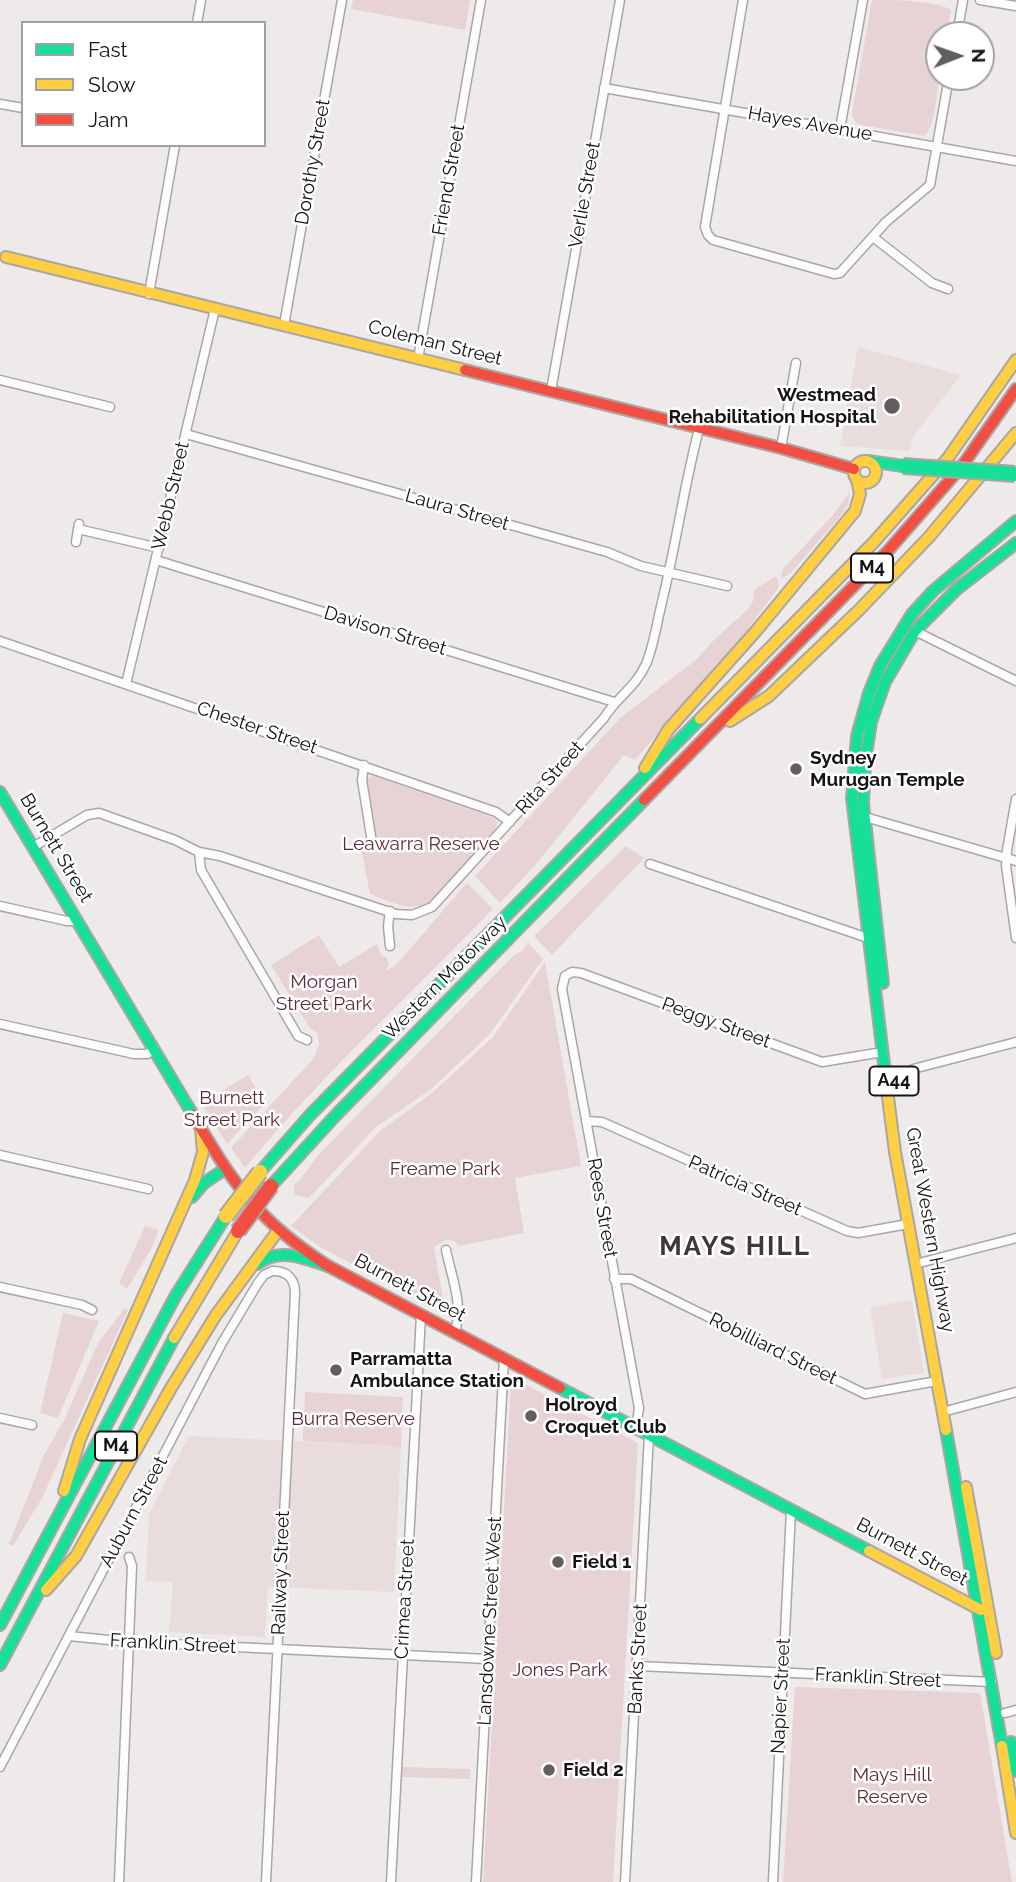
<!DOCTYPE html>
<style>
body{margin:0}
#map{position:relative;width:1016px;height:1882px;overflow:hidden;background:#efeaea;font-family:Raleway,sans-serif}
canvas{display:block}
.legend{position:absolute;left:21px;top:21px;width:245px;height:126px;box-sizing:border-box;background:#fff;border:2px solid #a2a1a1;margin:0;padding:9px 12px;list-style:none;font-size:21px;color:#161313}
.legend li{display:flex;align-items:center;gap:14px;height:35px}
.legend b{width:35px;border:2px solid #a2a1a1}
.north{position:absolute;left:925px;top:21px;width:70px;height:70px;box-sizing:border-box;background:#fff;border:2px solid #a2a1a1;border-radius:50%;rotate:89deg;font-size:19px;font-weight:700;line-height:28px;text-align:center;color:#161313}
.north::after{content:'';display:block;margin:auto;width:24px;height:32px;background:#625e5e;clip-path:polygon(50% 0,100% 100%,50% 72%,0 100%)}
</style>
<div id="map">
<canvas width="1016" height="1882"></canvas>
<ul class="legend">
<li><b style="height:9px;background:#16e098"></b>Fast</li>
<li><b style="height:9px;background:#ffcf43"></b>Slow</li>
<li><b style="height:9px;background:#f24e42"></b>Jam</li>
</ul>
<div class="north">N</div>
</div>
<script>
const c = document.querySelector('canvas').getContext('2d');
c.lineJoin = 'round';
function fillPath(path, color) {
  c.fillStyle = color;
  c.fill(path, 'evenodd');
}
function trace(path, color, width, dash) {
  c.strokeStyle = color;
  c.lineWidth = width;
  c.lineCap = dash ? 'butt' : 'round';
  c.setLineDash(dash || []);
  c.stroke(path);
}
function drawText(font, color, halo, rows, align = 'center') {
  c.font = font + ' Raleway,sans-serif';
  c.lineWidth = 5;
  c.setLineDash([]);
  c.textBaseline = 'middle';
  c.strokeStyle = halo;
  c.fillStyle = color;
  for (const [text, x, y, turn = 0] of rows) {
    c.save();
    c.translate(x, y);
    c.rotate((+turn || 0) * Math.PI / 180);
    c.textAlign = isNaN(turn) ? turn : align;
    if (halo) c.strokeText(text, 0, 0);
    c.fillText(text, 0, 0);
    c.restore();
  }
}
fillPath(new Path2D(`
 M858,347L961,375L913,437L910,451L840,446Z
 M912,1300L924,1373L882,1379L870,1307Z
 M189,1436L401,1446L394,1592L268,1587L265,1637L169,1632L173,1582L146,1581L149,1514Z`), '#e9dcdd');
fillPath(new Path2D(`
 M353,0H470L465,30L351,9Z
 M872,0C893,0 935,0 951,10L947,35H939C939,56 940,122 925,136L861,125C855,123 853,120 852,113Z
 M850,491L848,505L843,513L791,573L781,579L782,570L833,515Z
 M774,577H777L779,587L747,630L635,760L624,755L538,862L500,903L475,876L620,718L697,659L714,640L748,609L753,601L754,590Z
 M370,777L374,776L494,818L498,823L492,834L430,903C409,912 390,902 370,894L360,843L374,838L376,834L367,781Z
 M626,846L644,858L552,955L534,936Z
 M467,883L493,909C410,995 321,1076 245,1168L231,1148L314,1058L319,1045L318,1033L309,1027L271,965L319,935L339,967L377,944L381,955L387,958L389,965L385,971L395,966Z
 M528,943L543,959L489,1035L430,1090L376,1127L309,1198L294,1195V1185L300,1180L319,1154L513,956L522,951Z
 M545,962L581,1166L515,1178L524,1233L459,1246L454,1241L447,1239L434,1247L445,1309L443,1312L320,1247L291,1226L380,1131L432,1093L493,1037Z
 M248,1075L265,1103L227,1144L202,1103Z
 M145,1226L159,1230L150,1251L127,1289L119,1283Z
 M125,1308L128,1310L42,1498L13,1546L9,1544L44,1455L65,1418L98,1343Z
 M63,1313L99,1321L58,1418L40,1413Z
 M517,1380L638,1443L613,1882H483L511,1384Z
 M305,1392L403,1397L401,1446L303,1441Z
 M795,1687L980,1693L1012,1882H783Z
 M402,1767L470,1769V1779L402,1777Z`), '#e7d2d4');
const street = new Path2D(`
 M743,0L705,227L708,235L713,240L834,274L840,273L886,222L930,185L949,77
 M980,0L1016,6
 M197,23L201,0
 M957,35L963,0
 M604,88L1016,161
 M0,104L23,108
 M840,129L863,0
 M873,237L932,283L948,289
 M149,294L175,145
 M284,325L342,0
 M418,359L481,0
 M0,380L110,407
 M551,391L620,0
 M186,434L607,552L641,566L727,586
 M781,448L796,363
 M78,529L159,548
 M76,542L79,524
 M156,560L614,702
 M915,631L1016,681
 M0,641L496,812L510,822
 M126,684L215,309
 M364,765L362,780L371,836
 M1016,799L1007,850L1006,866L1016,938
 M865,817L1016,861
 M33,847L87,815L99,813L175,840L199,852L220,856L396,914L412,915L432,907L604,718C616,698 636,687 646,664C654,645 657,622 662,602C676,545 684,486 699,429
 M199,852L201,870L298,1036L307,1040
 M650,864L868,938
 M0,906L67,921H78
 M390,911L388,926L390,946
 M0,1024L134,1054H147L155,1049
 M913,1069L1016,1042
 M586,1121L602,1122L847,1231L858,1233L908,1224
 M0,1155L148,1189
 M446,1250C451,1275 465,1309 454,1333
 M923,1262L1016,1238
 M614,1279H631L865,1394L937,1381
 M0,1287L82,1305L92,1310
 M950,1410L1016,1392
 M0,1418L32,1425
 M636,1428L639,1408L562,989L565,976L572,972L581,973L822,1062L883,1052
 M69,1636L129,1642L488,1659
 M638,1666L992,1682
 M1005,1713L1016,1710
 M0,1767L222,1343L258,1283L264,1275L272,1271C287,1270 295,1279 295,1293L266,1882
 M119,1882L132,1566L129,1557
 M391,1882L421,1315
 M476,1882L504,1359
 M625,1882L649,1435
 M773,1882L791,1510`);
const fast = new Path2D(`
 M868,461L903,466
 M0,792L193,1115
 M883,983L863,803L865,762L871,722L885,682L915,631L957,589L1016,543
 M888,1097L852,798L857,736L869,693L880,666L912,614L933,591L1016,521
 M260,1172L310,1115L700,719
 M271,1186L336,1115L644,800
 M192,1197L204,1183L225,1169
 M257,1264C280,1247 304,1258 328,1266
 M560,1388L869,1551
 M946,1430L1002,1746
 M0,1625L176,1295L226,1216
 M0,1665L174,1338
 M1011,1742L1016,1771`);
const slow = new Path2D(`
 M6,257L465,370
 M854 472a11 11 0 1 1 22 0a11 11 0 1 1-22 0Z
 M700,719L874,542L948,458L1016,360
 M730,721L769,696L859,610L929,537L1016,433
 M645,768L668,730L756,631L855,511L860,494L857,480
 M888,1097L895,1152L946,1430
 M174,1338L238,1231
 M966,1487L996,1653
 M64,1491L80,1439L195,1180L203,1152L201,1128
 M869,1551L981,1610
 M46,1590L76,1556L171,1388L216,1315L277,1232
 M1002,1746L1016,1833`);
const jam = new Path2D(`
 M465,370L781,448L854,469
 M644,800L887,552L962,466L1016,389
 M193,1115C234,1185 258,1221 328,1266L560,1388`);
trace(street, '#aaa6a6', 11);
trace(fast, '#aaa6a6', 14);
trace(slow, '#aaa6a6', 14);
trace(jam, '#aaa6a6', 14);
trace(street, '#fdfcfc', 8);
trace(fast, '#16e098', 10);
trace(slow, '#ffcf43', 10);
trace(jam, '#f24e42', 10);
const fastBridge = new Path2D(`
 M903,466L1015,474`);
const slowBridge = new Path2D(`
 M226,1216L260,1172`);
const jamBridge = new Path2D(`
 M238,1231L271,1186`);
trace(fastBridge, '#aaa6a6', 18, []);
trace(slowBridge, '#aaa6a6', 18, []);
trace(jamBridge, '#aaa6a6', 18, []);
trace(fastBridge, '#16e098', 14);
trace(slowBridge, '#ffcf43', 14);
trace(jamBridge, '#f24e42', 14);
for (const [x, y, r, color] of [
 [892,406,9,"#625e5e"],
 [796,769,7,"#625e5e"],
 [336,1370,7,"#625e5e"],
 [531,1416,7,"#625e5e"],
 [558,1562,7,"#625e5e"],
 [549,1770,7,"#625e5e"]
]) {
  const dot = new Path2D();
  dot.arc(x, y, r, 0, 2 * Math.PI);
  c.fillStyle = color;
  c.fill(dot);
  trace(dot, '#fff', 2.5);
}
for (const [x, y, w] of [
 [872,568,42],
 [894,1081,49],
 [116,1446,42]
]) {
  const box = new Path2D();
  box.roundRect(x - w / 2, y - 14.5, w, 29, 5);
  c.fillStyle = '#fff';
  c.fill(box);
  trace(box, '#161313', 2);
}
drawText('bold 18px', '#161313', null, [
 ["M4",872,568],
 ["A44",894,1081],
 ["M4",116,1446]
]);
drawText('19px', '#161313', '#fff', [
 ["Hayes Avenue",810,124,10],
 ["Dorothy Street",313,162,-80],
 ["Friend Street",449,180,-80],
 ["Verlie Street",585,195,-80],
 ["Coleman Street",435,343,14],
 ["Webb Street",171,496,-77],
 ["Laura Street",457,510,16],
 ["Davison Street",385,631,17],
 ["Chester Street",257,728,19],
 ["Rita Street",550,778,-48],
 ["Burnett Street",56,848,59],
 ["Western Motorway",445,978,-45],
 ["Peggy Street",716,1023,20],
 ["Patricia Street",745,1186,24],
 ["Rees Street",602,1208,80],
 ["Great Western Highway",930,1230,80],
 ["Burnett Street",410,1288,28],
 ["Robilliard Street",773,1349,26],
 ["Auburn Street",134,1512,-62],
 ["Burnett Street",912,1552,28],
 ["Railway Street",281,1573,-88],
 ["Crimea Street",405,1599,-87],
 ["Lansdowne Street West",490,1621,-87],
 ["Franklin Street",173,1644,3],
 ["Banks Street",638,1659,-87],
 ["Franklin Street",878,1678,3],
 ["Napier Street",781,1696,-87]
]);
drawText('bold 19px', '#161313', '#fff', [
 ["Westmead",876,395,"right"],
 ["Rehabilitation Hospital",876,417,"right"],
 ["Sydney",810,758],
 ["Murugan Temple",810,780],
 ["Parramatta",350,1359],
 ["Ambulance Station",350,1381],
 ["Holroyd",545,1405],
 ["Croquet Club",545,1427],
 ["Field 1",572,1562],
 ["Field 2",563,1770]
], 'left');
drawText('19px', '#5f2b34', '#fff', [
 ["Leawarra Reserve",421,844],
 ["Morgan",324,982],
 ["Street Park",324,1004],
 ["Burnett",232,1098],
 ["Street Park",232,1120],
 ["Freame Park",445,1169],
 ["Burra Reserve",353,1419],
 ["Jones Park",560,1670],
 ["Mays Hill",892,1775],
 ["Reserve",892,1797]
]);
c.letterSpacing = '2px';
drawText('bold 26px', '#403738', '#fff', [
 ["MAYS HILL",735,1247]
]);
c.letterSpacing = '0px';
</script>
